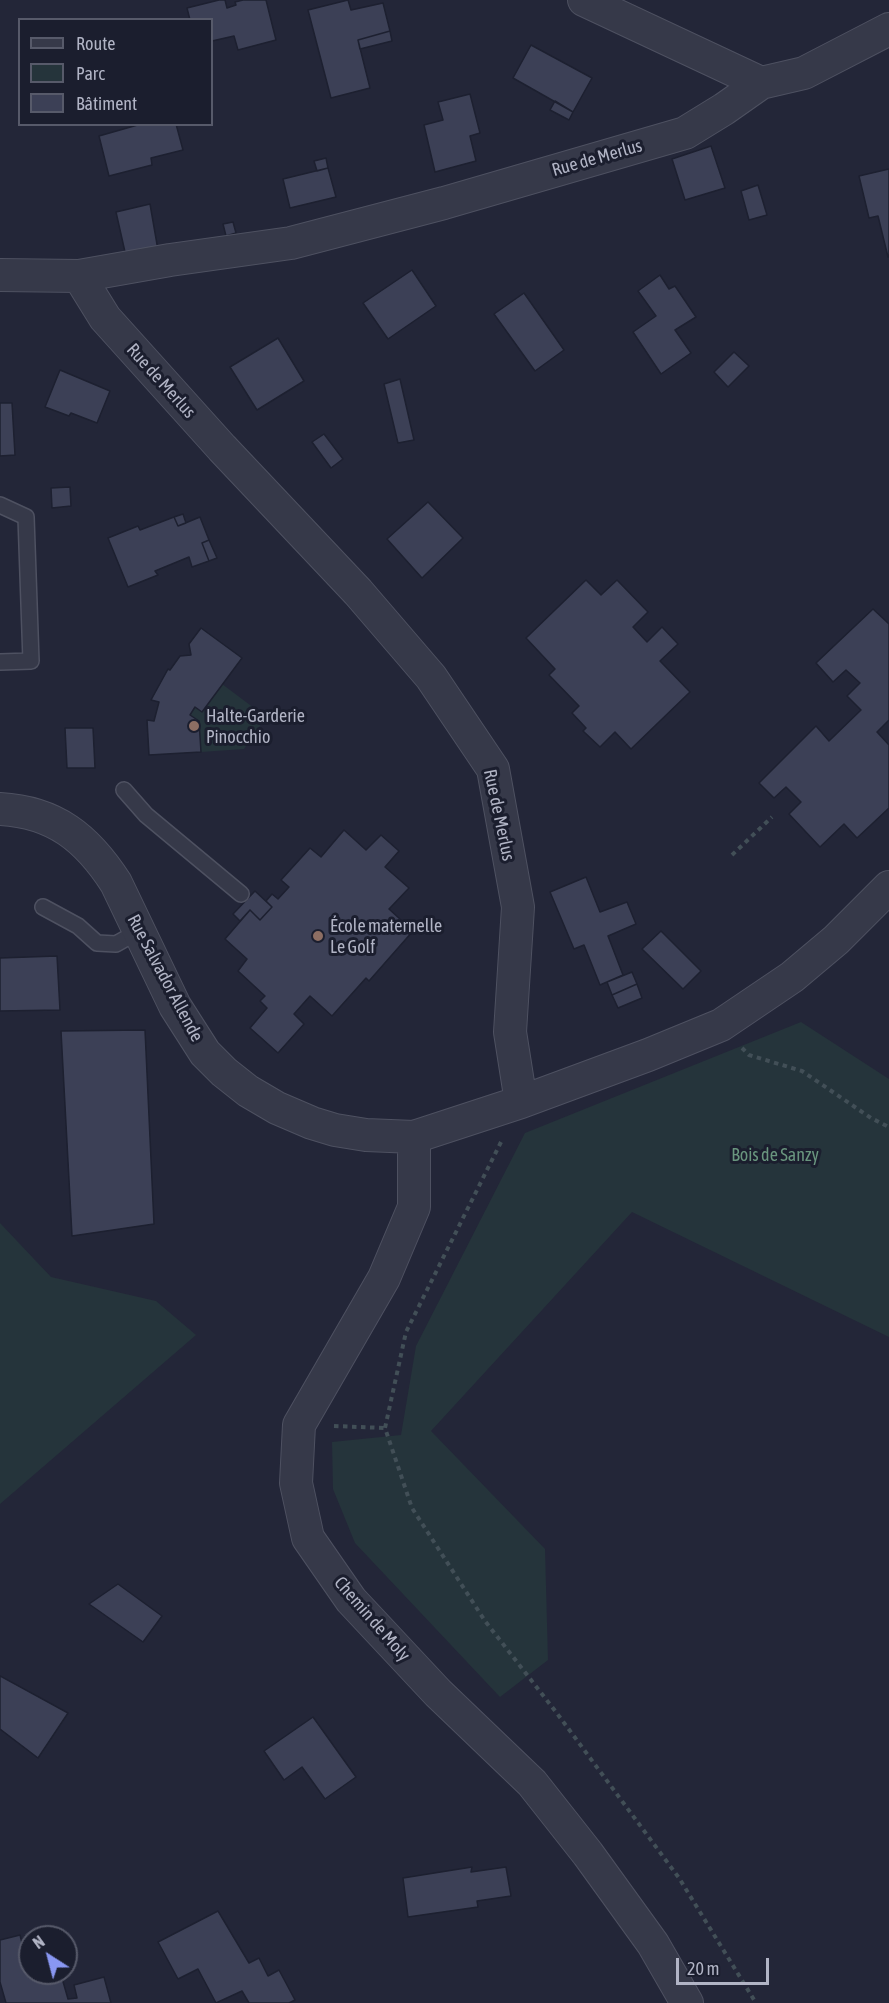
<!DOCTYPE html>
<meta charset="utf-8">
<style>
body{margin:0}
#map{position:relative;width:889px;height:2003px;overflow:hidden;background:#232638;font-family:"Asap Condensed",sans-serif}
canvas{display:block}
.legend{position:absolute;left:18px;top:18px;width:195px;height:108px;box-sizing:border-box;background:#1b1e2e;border:2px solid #575a6a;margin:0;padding:8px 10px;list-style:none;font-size:18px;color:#b1b4c5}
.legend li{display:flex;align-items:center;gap:12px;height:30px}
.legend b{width:30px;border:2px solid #575a6a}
.north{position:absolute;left:18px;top:1925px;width:60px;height:60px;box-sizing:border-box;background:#1b1e2e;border:2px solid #575a6a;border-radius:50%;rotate:324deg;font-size:16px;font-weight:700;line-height:24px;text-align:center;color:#b1b4c5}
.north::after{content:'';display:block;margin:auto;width:21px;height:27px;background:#8997f2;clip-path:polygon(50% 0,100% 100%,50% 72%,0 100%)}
.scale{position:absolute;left:676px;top:1958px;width:93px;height:27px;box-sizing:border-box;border:3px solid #b1b4c5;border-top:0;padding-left:8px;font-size:18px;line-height:21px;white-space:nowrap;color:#b1b4c5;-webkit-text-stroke:4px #1b1e2e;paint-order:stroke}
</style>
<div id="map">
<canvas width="889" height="2003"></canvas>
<ul class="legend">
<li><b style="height:8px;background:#363949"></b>Route</li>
<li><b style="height:16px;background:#25343b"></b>Parc</li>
<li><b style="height:16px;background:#3c4056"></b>Bâtiment</li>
</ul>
<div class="north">N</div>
<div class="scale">20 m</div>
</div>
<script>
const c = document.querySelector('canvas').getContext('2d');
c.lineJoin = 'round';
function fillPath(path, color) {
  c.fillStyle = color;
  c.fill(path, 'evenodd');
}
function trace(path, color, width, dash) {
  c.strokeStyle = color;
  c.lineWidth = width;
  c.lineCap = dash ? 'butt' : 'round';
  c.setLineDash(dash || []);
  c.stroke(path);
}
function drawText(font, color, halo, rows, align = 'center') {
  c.font = font + ' "Asap Condensed",sans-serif';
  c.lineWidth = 6;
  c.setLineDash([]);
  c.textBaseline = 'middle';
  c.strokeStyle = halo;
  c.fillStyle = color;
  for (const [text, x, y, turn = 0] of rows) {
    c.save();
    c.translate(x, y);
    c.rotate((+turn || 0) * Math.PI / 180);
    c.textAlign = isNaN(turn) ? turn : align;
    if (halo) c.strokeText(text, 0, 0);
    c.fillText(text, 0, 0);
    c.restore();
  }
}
fillPath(new Path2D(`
 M222,684L266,717L244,749L201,752L199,721L190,715L195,707L202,712Z
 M801,1022L889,1079V1337L632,1212L431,1431L545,1549L548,1660L500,1697L355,1543L333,1489L332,1442L401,1435L416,1346L525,1133Z
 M0,1223L51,1277L156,1301L196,1335L0,1504Z`), '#25343b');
const building = new Path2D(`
 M219,0H225L227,8L236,5L235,2L243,0H266L276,40L238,50L234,36L212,41V20H190L187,8Z
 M348,0L351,10L383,3L390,31L358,40L370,88L331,98L308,10Z
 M390,31L392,41L360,49L358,40Z
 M531,45L592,78L573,112L513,78Z
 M470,94L480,133L470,136L476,161L435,172L424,125L443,120L438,102Z
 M555,101L573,112L569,120L550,110Z
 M176,124L183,150L151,158L152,165L109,176L99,136L141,124Z
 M711,146L725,188L685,200L672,159Z
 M326,158L328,168L317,171L314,161Z
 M328,168L336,197L290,208L283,179Z
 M889,169V257H888L878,216L869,218L859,176Z
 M758,185L767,215L749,220L741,191Z
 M150,204L158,250L125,252L116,212Z
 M233,222L236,233L226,236L223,224Z
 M412,270L436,306L388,339L363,303Z
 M660,275L669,289L675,286L696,317L675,330L691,353L661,374L633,332L656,316L638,291Z
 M524,293L564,350L535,371L494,314Z
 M278,338L304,381L257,410L230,367Z
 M734,352L749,366L728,387L714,372Z
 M60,370L110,391L97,423L71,413L69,416L45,407Z
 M400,379L414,440L398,443L384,384Z
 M0,403H12L15,455L0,456Z
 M324,434L343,459L331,468L312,442Z
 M70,487L71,506L52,508L51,488Z
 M428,502L463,538L422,578L387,539Z
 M183,514L186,523L178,526L174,517Z
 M174,517L178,526L200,517L209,540L202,543L209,561L192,567L189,557L155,571L158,575L128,587L108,538L138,526L140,530Z
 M209,540L217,558L209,561L202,543Z
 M586,580L601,595L617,580L648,612L633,627L647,642L662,627L678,644L660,661L690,692L631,749L615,732L600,747L583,731L586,728L572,713L579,706L549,675L555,669L526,638Z
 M873,609L889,624V720L877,732L889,745V808L857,838L844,824L820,847L789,814L801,802L786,787L774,798L759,783L816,726L829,741L861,710L847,696L860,683L846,670L833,682L816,663Z
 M201,628L242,658L202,712L195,707L190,715L199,721L201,752L149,755L147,720L154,721L159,702L151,700L168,669L170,670L180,656L191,655L189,644Z
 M65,728H93L95,768H67Z
 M344,830L366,850L381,835L399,851L385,867L409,888L389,909L413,931L369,981L366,978L332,1016L310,996L294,1014L304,1024L278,1053L250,1028L267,1008L260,1001L265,996L238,971L247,959L225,939L250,910L260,920L272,907L266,901L272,894L278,899L289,887L281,880L310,848L321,857Z
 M586,877L600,912L627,902L636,924L608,936L623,975L600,985L584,945L574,949L550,892Z
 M255,891L272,907L260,920L250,910L240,921L233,914Z
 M661,931L701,971L683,989L642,949Z
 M57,956L60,1010L0,1011V958Z
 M632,972L637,984L612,995L607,982Z
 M637,984L642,998L618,1008L612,995Z
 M145,1030L154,1224L72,1236L61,1031Z
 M118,1584L162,1616L143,1642L89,1604Z
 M0,1676L68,1713L38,1758L0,1729Z
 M313,1717L356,1777L325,1799L302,1767L284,1780L264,1751Z
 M472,1867L471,1872L506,1867L511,1896L477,1901L478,1907L408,1917L403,1878Z
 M218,1911L249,1963L259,1958L268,1976L279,1970L295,2000L289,2003H249L242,1991L216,2003L198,1969L178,1979L158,1942Z
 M20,1935L23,1947L30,1945V1973H48L51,1981L62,1978L68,1999L77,1998L74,1985L104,1977L111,2003H6L0,1982V1940Z`);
fillPath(building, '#3c4056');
trace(building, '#1d2030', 1.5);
const service = new Path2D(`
 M0,505L26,517L31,661L0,662
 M124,790L146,815L241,894
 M43,907L78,926L97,943L116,944L139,931`);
const minor = new Path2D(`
 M584,0L761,83L804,73L889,29
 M0,275L79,276
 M0,809C55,812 87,838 116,883L175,1006L205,1053L224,1072L248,1091L277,1108L312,1123L335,1130L366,1135L414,1137L521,1102L648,1055L721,1025L792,977L836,940L889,887
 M521,1102L510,1032L518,907L493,769L431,677L358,592L222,448L105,318L79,276L170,260L291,243L444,203L685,133L724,109L761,83
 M414,1137V1207L384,1278L299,1425L296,1483L308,1538L351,1600L438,1693L532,1783L588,1854L653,1944L687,2003`);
trace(service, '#4e5161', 18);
trace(minor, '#4e5161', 34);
trace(new Path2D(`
 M732,855L772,817
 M742,1048L749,1055L802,1071L871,1118L889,1127
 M501,1142L406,1332L385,1428L412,1508L485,1621L556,1712L679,1878L756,2003
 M334,1426L385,1428`), '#424f57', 4, [4.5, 4.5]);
trace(service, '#363949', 15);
trace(minor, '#363949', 32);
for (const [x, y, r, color] of [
 [194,726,6,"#8d6e63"],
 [318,936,6,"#8d6e63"]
]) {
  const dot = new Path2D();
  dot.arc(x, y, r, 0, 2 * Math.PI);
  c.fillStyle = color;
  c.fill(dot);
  trace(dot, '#1b1e2e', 2);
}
drawText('18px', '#b1b4c5', '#1b1e2e', [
 ["Rue de Merlus",597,158,-16],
 ["Rue de Merlus",161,381,48],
 ["Rue de Merlus",499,815,78],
 ["Rue Salvador Allende",165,978,62],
 ["Chemin de Moly",372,1619,49]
]);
drawText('18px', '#b1b4c5', '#1b1e2e', [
 ["Halte-Garderie",206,716],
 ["Pinocchio",206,737],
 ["École maternelle",330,926],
 ["Le Golf",330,947]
], 'left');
drawText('18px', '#69957e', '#1b1e2e', [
 ["Bois de Sanzy",775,1155]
]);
</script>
